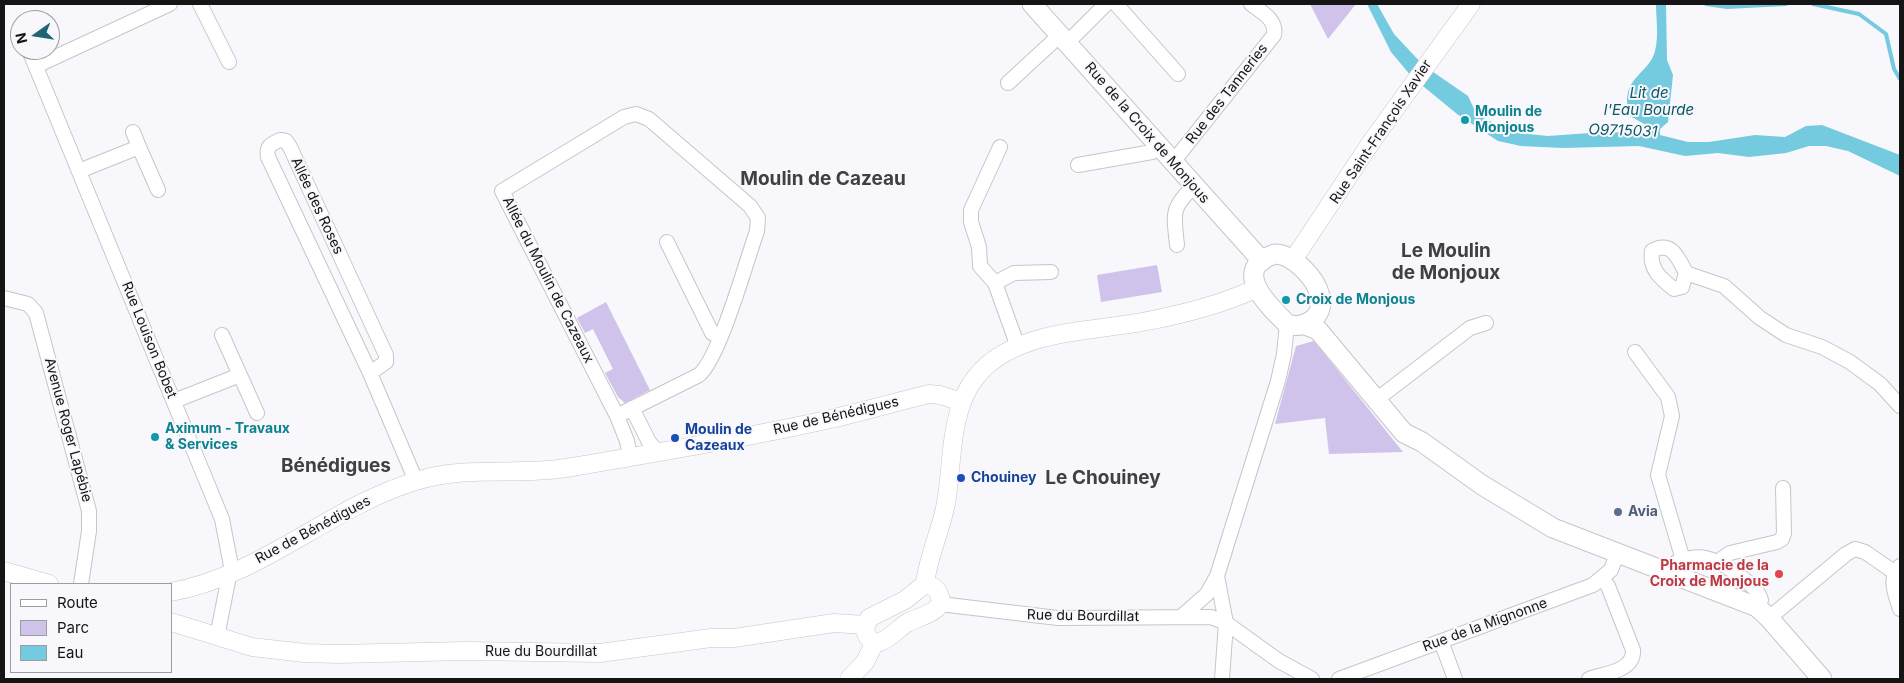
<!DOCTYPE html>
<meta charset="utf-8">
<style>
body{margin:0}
#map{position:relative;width:1904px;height:683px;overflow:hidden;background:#f8f7fb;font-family:Inter,sans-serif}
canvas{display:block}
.frame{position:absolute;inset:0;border:5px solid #151516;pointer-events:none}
.legend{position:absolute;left:10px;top:583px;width:162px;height:90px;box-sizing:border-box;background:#f8f7fb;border:1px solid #9d9d9f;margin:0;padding:6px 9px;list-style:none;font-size:15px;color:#151516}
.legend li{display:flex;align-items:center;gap:10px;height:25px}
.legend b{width:25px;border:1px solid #9d9d9f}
.north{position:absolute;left:10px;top:10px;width:50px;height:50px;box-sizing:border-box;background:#f8f7fb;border:1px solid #9d9d9f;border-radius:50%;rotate:257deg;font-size:14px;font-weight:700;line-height:20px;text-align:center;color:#151516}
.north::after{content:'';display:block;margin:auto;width:18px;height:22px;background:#1f6475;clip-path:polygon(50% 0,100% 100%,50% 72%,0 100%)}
</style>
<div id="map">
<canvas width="1904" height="683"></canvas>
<div class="frame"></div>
<ul class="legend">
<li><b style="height:6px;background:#fff"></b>Route</li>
<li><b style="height:14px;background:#cfc3eb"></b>Parc</li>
<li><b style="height:14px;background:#74cade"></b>Eau</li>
</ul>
<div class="north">N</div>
</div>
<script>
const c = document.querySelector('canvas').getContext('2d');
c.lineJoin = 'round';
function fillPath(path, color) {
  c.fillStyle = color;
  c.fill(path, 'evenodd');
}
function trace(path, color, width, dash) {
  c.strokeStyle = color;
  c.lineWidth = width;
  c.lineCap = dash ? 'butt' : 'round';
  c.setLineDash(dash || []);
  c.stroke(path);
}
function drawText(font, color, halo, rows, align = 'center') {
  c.font = font + ' Inter,sans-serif';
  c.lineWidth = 4;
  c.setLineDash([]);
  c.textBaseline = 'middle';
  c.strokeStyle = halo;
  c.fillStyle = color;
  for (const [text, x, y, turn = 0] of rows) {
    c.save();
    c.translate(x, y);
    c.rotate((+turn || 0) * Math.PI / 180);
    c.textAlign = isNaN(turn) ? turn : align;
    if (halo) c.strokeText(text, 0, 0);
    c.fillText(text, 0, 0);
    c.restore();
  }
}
fillPath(new Path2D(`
 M1310,4H1356L1328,39Z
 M1157,265L1162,292L1101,302L1097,275Z
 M606,302L650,390L625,403L618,397L605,373L613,369L593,329L585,333L577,318Z
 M1314,341L1403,452L1329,454L1325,418L1275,424L1296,346Z`), '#cfc3eb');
fillPath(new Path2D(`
 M1367,4H1377L1394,34L1423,65L1468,96L1477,115L1502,127L1528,134L1548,136L1604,132L1645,133L1646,125L1630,116C1618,78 1649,75 1655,51C1659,36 1656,18 1656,4H1666L1667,60L1673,75L1668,122L1660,129V135L1688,142H1709L1755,135L1785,137L1806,126L1822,125L1900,155V176L1848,151L1826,146H1809L1786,153L1749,157L1718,153L1685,156L1639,146L1563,148L1521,146L1498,141L1457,114L1412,77L1391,52Z`), '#74cade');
trace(new Path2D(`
 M1706,4L1727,7L1786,4
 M1813,4L1859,14L1886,34L1894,69L1900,79`), '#74cade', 4);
const minor = new Path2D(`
 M200,4L229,62
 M1116,4L1178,74
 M1067,43L1106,4
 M29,50L222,519L231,566L217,637
 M36,66L170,4
 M1008,83L1060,35
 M133,132L139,147
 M1000,147L971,210V222L979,247L980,266L995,283L1018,347
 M1173,162L1274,35C1277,19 1261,12 1251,4
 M1078,165L1152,152L1158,146
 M79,171L139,147L158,190
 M667,242L712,333L720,337
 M1177,245C1174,214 1170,209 1194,186
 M1686,273L1682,287L1674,289C1661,279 1649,269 1652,251C1672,240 1678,258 1686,273L1724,286L1760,318L1786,335L1822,347L1850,362L1880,384L1900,406
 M995,283L1014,273L1051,272
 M4,298L28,304L36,313L89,511V531L81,584
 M222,335L257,413
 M1635,352L1668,397L1672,416L1658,475L1683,560
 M370,373L386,362V355L290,147L286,141L280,140C271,144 266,146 268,157L370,373L416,481
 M1376,400L1470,328L1486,323
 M174,401L240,375
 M632,408L649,442L657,451
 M617,416L699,375C720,357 746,262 757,231L758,218L750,206L649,119L636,114L624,117L502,191L617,416L627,441L630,457
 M1717,562L1730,553L1777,542L1782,539L1784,533L1783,488
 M1675,563C1683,559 1697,556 1706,558C1721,561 1758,585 1761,600L1757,607
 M1900,566C1888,578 1895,594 1900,609
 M940,604L1058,618L1211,617L1226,623L1279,661L1312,679
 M1181,617L1207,594L1217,576
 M1769,618L1846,554L1855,549L1865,552L1894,572
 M1441,641L1455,679
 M1222,679L1226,623L1217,576L1278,381L1284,354L1287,324
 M1339,679L1593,585L1611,570L1617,554
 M1589,679C1606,673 1634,671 1633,650L1608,586L1602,579`);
const tertiary = new Path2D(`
 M1293,260L1372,141L1471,4
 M4,571L49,584
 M925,584C928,556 941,531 946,503C952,468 950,428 965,395C994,330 1083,333 1142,322C1180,315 1220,305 1255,289
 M925,584C931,585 935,587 938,592C949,612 919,616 907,623C895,630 873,659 865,630L869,618L905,600Z
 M171,592C261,576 330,507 416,481C466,465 516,476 566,468C650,454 734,440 817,422C855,414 891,403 929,394L940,395L962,402
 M171,622L252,647L305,653L338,654L466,651L600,653L711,638H734L834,623L865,625
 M849,679L865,662L875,642`);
const secondary = new Path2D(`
 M1032,4L1262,261
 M1275,254C1293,254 1316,278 1320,296C1325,317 1305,330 1287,324C1269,306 1229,269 1275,254Z
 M1305,325L1318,330L1404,433L1422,442L1482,485L1553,528L1757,607L1769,618L1822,679`);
trace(minor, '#c6c5c9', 16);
trace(tertiary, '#c6c5c9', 19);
trace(secondary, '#c6c5c9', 21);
trace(minor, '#fff', 14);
trace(tertiary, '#fff', 18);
trace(secondary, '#fff', 19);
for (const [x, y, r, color] of [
 [1465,120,5,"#0f9aa8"],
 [1286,300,5,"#0f9aa8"],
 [155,437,5,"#0f9aa8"],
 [675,438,5,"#1a4fb4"],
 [961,478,5,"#1a4fb4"],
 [1618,512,5,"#5c6f8a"],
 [1779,574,5,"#e0444e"]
]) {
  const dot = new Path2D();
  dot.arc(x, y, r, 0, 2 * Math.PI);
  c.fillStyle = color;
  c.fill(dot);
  trace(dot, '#f8f7fb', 2);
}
drawText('14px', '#151516', '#f8f7fb', [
 ["Rue des Tanneries",1227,94,-52],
 ["Rue Saint-François Xavier",1381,132,-56],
 ["Rue de la Croix de Monjous",1147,133,49],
 ["Allée des Roses",317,206,65],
 ["Allée du Moulin de Cazeaux",548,280,63],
 ["Rue Louison Bobet",149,340,68],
 ["Rue de Bénédigues",836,416,-13],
 ["Avenue Roger Lapébie",68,430,75],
 ["Rue de Bénédigues",313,530,-28],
 ["Rue du Bourdillat",1083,616,1],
 ["Rue de la Mignonne",1485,625,-20],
 ["Rue du Bourdillat",541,652]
]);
drawText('bold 14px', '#0d838f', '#f8f7fb', [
 ["Moulin de",1475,112],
 ["Monjous",1475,128],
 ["Croix de Monjous",1296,300],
 ["Aximum - Travaux",165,429],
 ["& Services",165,445]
], 'left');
drawText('bold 14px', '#164399', '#f8f7fb', [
 ["Moulin de",685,430],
 ["Cazeaux",685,446],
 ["Chouiney",971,478]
], 'left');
drawText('bold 14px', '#4e5e75', '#f8f7fb', [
 ["Avia",1628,512]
], 'left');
drawText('bold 14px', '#be3a42', '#f8f7fb', [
 ["Pharmacie de la",1769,566],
 ["Croix de Monjous",1769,582]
], 'right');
drawText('italic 15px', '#0d5866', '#f8f7fb', [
 ["Lit de",1649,93],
 ["l'Eau Bourde",1649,110],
 ["O9715031",1623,131,2]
]);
drawText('bold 19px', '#403f42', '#f8f7fb', [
 ["Moulin de Cazeau",823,179],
 ["Le Moulin",1446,251],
 ["de Monjoux",1446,273],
 ["Bénédigues",336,466],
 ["Le Chouiney",1103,478]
]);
</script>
